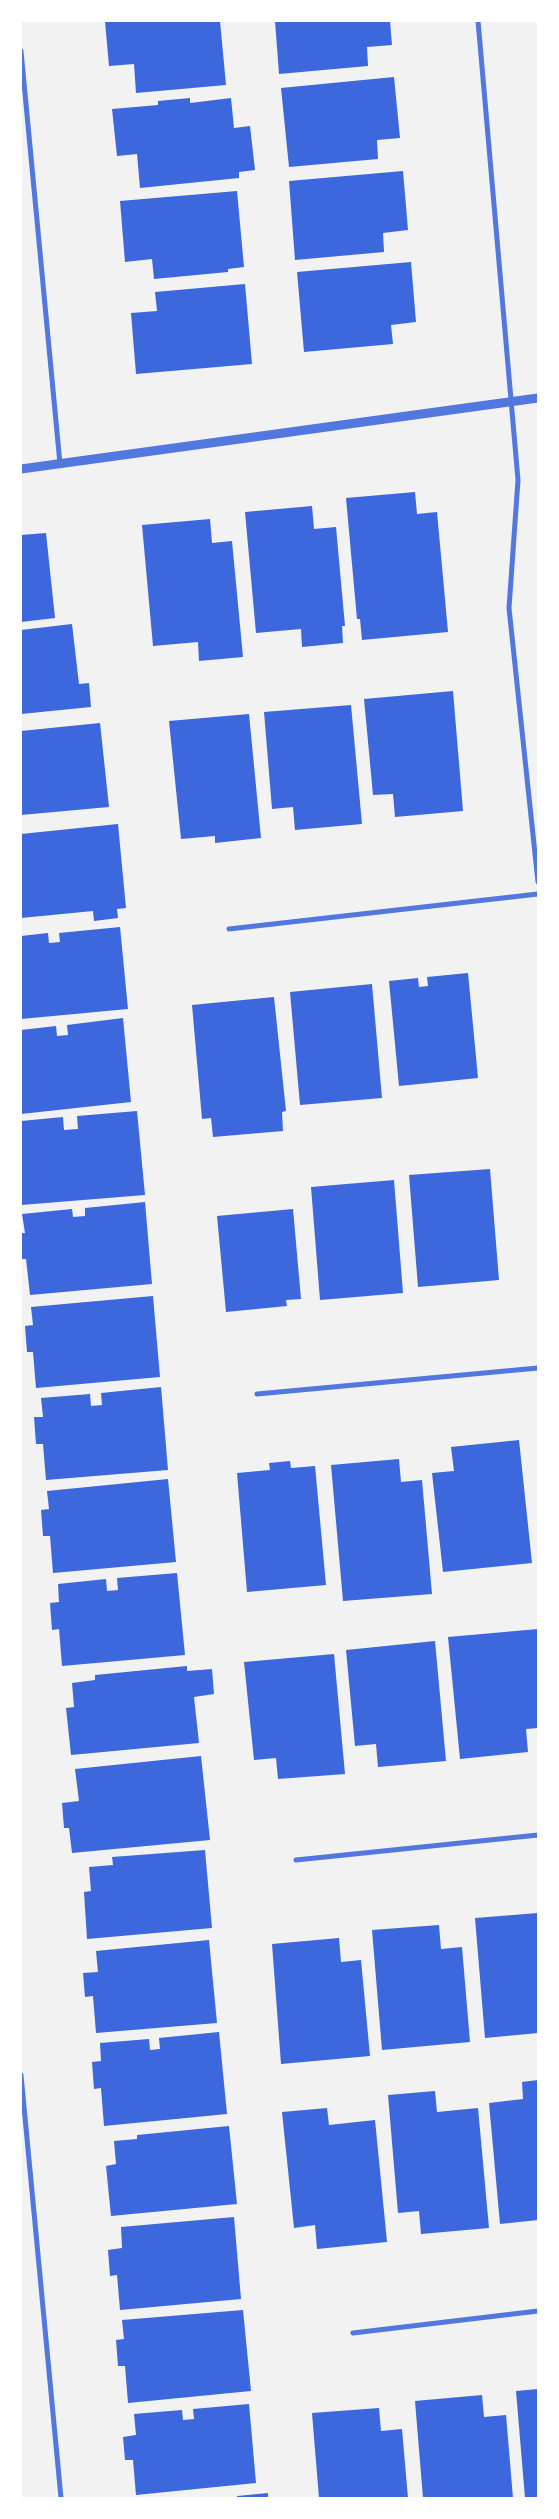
<!DOCTYPE html>
<style>
body{margin:0}
#map{position:relative;width:559px;height:2519px;overflow:hidden;background:#f2f2f2;font-family:Raleway,sans-serif}
canvas{display:block}
.frame{position:absolute;inset:0;border:22px solid #fff;pointer-events:none}
</style>
<div id="map">
<canvas width="559" height="2519"></canvas>
<div class="frame"></div>
</div>
<script>
const c = document.querySelector('canvas').getContext('2d');
c.lineJoin = 'round';
function fillPath(path, color) {
  c.fillStyle = color;
  c.fill(path, 'evenodd');
}
function trace(path, color, width, dash) {
  c.strokeStyle = color;
  c.lineWidth = width;
  c.lineCap = dash ? 'butt' : 'round';
  c.setLineDash(dash || []);
  c.stroke(path);
}
fillPath(new Path2D(`
 M105,21H220L226,85L136,93L134,64L109,66Z
 M275,21H390L392,45L367,47L368,66L279,74Z
 M394,77L400,138L377,140L378,159L289,167L281,88Z
 M190,98V103L231,98L234,128L250,126L255,170L239,172V178L140,188L137,154L117,156L112,109L158,105V101Z
 M403,171L408,230L383,233L384,252L295,260L289,181Z
 M237,191L244,267L228,269V272L154,279L152,259L125,262L120,201Z
 M411,262L416,322L391,325L393,344L304,352L297,272Z
 M245,284L252,364L136,374L131,313L157,311L155,292Z
 M415,492L417,514L437,512L448,632L362,640L360,619H357L346,498Z
 M312,506L314,529L336,527L345,626H342L343,643L302,647L301,629L256,633L245,512Z
 M210,519L212,543L232,541L243,657L199,661L198,642L153,646L142,525Z
 M46,533L55,618L21,622V535Z
 M72,624L79,684L89,683L91,707L21,714V630Z
 M453,691L463,811L395,817L393,794L373,795L364,699Z
 M351,705L362,824L295,830L293,807L272,809L264,712Z
 M249,714L261,838L215,843V836L181,839L169,721Z
 M100,723L109,807L21,815V731Z
 M118,824L126,908L117,909L118,918L94,921L93,911L21,918V834Z
 M120,927L128,1009L21,1019V936L48,933L49,943L60,942L59,933Z
 M468,973L478,1078L399,1086L389,981L418,978L419,987L428,986L427,977Z
 M372,984L382,1098L300,1105L290,992Z
 M274,997L286,1111L282,1112L283,1131L213,1137L211,1118L202,1119L192,1005Z
 M123,1018L131,1102L21,1114V1030L56,1026L57,1036L68,1035L67,1025Z
 M137,1111L145,1195L21,1205V1121L63,1117L64,1130L78,1129L77,1116Z
 M490,1169L499,1280L418,1287L409,1175Z
 M394,1180L403,1293L320,1300L311,1187Z
 M145,1202L152,1284L30,1295L26,1259H21V1233H25L22,1214L72,1209L73,1217L85,1216V1208Z
 M293,1209L301,1299L286,1300L287,1306L226,1312L217,1216Z
 M153,1296L160,1377L36,1388L33,1352H27L25,1326L33,1325L31,1307Z
 M161,1387L168,1470L46,1480L43,1444H36L34,1417H43L41,1398L90,1394L91,1406L102,1405L101,1393Z
 M519,1440L532,1563L443,1572L432,1473L454,1471L451,1447Z
 M399,1459L401,1482L422,1480L432,1594L343,1601L331,1465Z
 M290,1461L291,1468L315,1466L326,1585L247,1592L237,1473L270,1470L269,1463Z
 M168,1479L176,1562L53,1573L50,1536H43L41,1510L49,1509L47,1491Z
 M177,1573L185,1655L62,1666L59,1629L52,1630L50,1603L59,1602L58,1584L106,1579L107,1591L118,1590L117,1578Z
 M538,1629V1728L526,1729L528,1752L460,1759L448,1637Z
 M435,1641L446,1761L378,1767L376,1744L355,1746L346,1650Z
 M334,1654L345,1774L278,1779L276,1758L254,1760L244,1662Z
 M187,1666V1671L212,1669L214,1694L194,1697L199,1743L71,1755L66,1708L74,1707L72,1683L95,1680V1675Z
 M201,1756L210,1840L72,1853L69,1828H64L62,1803L79,1801L75,1769Z
 M205,1850L212,1928L87,1939L84,1892L91,1891L89,1867L113,1865L112,1857Z
 M538,1913V2033L485,2038L475,1918Z
 M439,1925L441,1949L462,1947L470,2042L382,2050L372,1930Z
 M339,1938L341,1962L361,1960L370,2056L281,2064L272,1944Z
 M209,1940L217,2023L96,2033L93,1996L85,1997L83,1973L98,1972L96,1951Z
 M219,2032L227,2114L104,2126L101,2088L94,2089L92,2062L101,2061L100,2043L149,2039L150,2050L160,2049L159,2038Z
 M538,2080V2220L500,2224L489,2103L523,2099L522,2082Z
 M435,2091L437,2112L478,2108L489,2228L421,2234L419,2211L398,2213L388,2095Z
 M327,2108L329,2125L375,2120L387,2242L317,2249L315,2225L294,2228L282,2112Z
 M229,2126L237,2204L111,2216L106,2166L116,2164L114,2141L137,2139V2135Z
 M234,2217L241,2299L120,2310L117,2275L110,2276L108,2250L122,2248L121,2227Z
 M243,2310L251,2391L128,2403L125,2366H118L116,2340L124,2339L122,2320Z
 M538,2389V2498H525L516,2391Z
 M482,2395L484,2417L506,2415L513,2498H423L415,2401Z
 M249,2404L256,2483L136,2495L133,2460H125L123,2437L136,2435L134,2414L182,2410L183,2420L194,2419L193,2409Z
 M379,2408L381,2431L402,2429L408,2498H319L312,2413Z
 M268,2493V2498H237V2496Z`), '#3d67dc');
trace(new Path2D(`
 M478,21L518,480L509,608L538,882
 M21,51L60,464
 M229,929L538,894
 M257,1394L538,1368
 M296,1860L538,1835
 M21,2075L61,2498
 M353,2333L538,2311`), '#5277de', 5);
trace(new Path2D(`
 M21,469L538,398`), '#5277de', 9);
</script>
